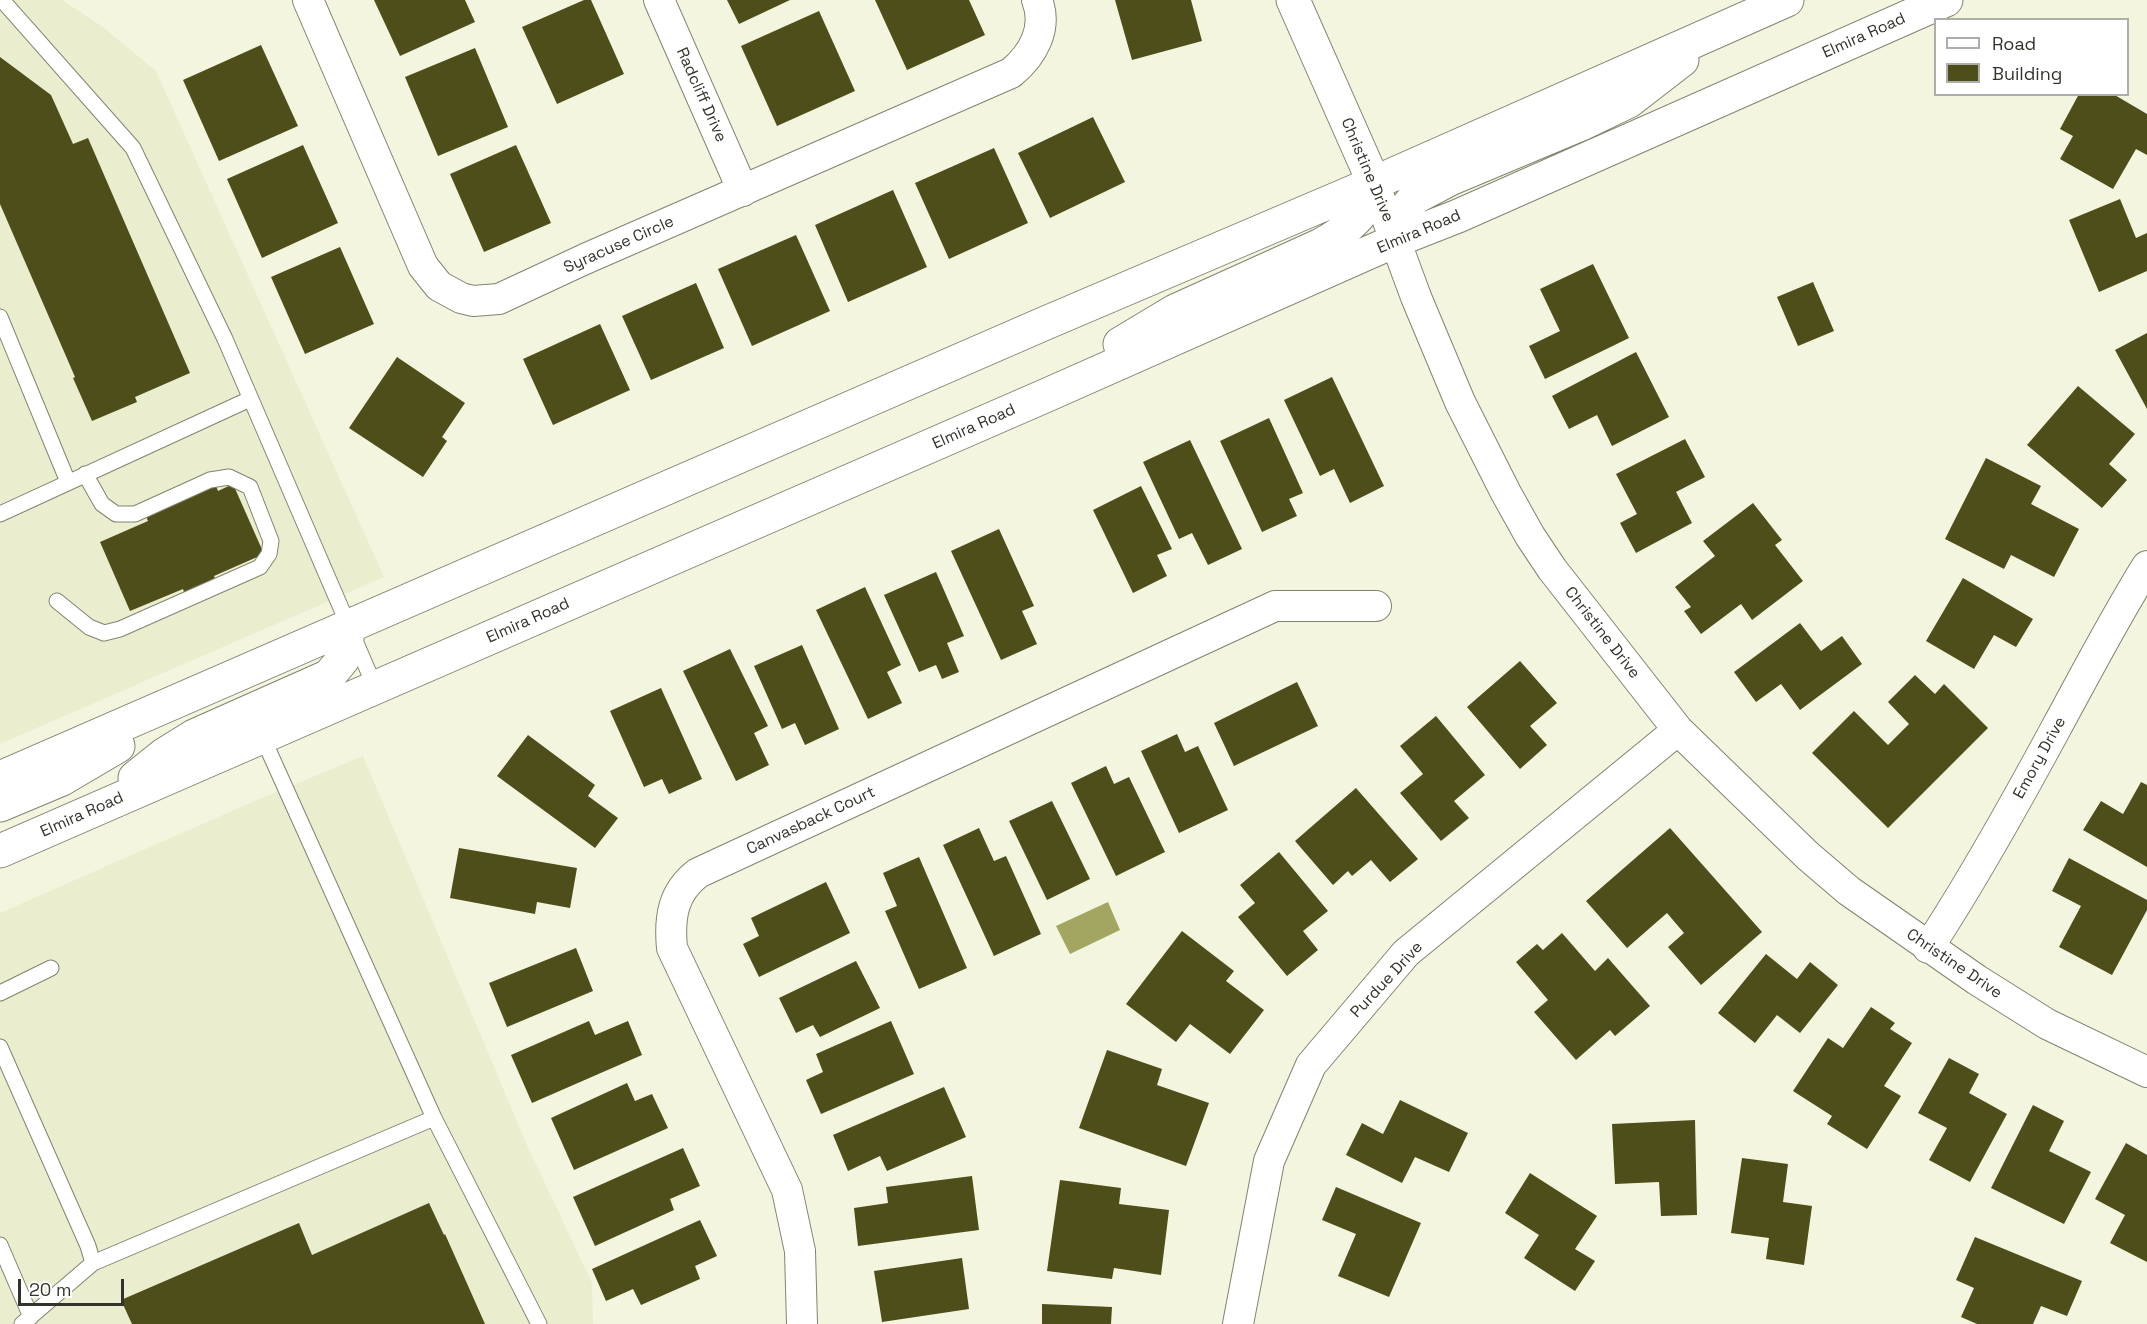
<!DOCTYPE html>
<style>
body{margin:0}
#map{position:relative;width:2147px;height:1324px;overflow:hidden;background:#f4f5df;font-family:"Space Grotesk",sans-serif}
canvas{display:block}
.legend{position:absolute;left:1934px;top:18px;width:195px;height:78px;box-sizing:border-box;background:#fff;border:2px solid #adadaa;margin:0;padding:8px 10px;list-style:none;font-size:18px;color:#33332b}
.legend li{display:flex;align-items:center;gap:12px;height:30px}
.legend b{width:30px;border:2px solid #adadaa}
.scale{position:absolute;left:18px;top:1279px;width:106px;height:27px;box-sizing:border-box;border:3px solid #33332b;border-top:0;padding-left:8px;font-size:18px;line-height:21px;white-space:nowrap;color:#33332b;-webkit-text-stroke:4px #fff;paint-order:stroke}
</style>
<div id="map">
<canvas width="2147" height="1324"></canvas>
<ul class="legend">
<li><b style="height:8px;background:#fff"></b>Road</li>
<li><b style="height:16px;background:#4d4e19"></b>Building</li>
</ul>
<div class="scale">20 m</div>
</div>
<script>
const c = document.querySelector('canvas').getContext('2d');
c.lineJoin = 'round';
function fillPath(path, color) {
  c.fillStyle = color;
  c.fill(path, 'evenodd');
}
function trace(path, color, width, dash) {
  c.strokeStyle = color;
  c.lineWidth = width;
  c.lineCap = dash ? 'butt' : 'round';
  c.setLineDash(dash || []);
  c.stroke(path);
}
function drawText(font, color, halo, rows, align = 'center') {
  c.font = font + ' "Space Grotesk",sans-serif';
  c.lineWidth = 6;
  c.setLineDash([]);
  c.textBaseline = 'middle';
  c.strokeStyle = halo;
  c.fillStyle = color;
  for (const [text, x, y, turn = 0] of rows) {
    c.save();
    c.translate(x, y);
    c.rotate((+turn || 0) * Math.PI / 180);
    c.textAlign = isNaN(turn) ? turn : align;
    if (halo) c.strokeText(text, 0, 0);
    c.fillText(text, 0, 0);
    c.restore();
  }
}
fillPath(new Path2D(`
 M0,0H62L103,27L156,71L384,577L0,744Z
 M363,756L527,1145L592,1283L593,1324H0V913L250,803Z`), '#ebedcf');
fillPath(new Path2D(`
 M1108,902L1120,930L1070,954L1056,926Z`), '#a3a660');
fillPath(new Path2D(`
 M374,0H465L475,22L400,56Z
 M584,0H591L624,74L557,104L522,27Z
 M727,0H790L739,24Z
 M875,0H969L985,35L907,70Z
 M1115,0H1191L1202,41L1132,60Z
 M819,11L855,91L777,126L741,46Z
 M261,45L298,126L219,161L183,80Z
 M475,48L508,127L438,156L405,77Z
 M0,57L51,95L73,144L88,138L190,373L135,397L137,402L92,421L73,378L75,377L0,204Z
 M2079,94H2113L2147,114V155L2136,149L2113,189L2060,159L2073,136L2060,129Z
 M1093,117L1125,182L1050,218L1018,153Z
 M303,145L338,223L262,258L227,179Z
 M516,145L551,223L484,252L450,174Z
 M994,148L1028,223L949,259L915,183Z
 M893,190L927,267L848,302L815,225Z
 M2120,199L2136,238L2147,233V271L2099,292L2069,220Z
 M796,235L830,311L752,346L718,269Z
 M340,247L374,324L305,354L271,277Z
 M1593,264L1629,338L1545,379L1529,346L1560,331L1540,289Z
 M1813,282L1834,331L1798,346L1777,297Z
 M696,283L724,348L651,380L622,316Z
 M600,324L630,390L553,425L523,359Z
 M2147,333V409L2115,350Z
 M1636,352L1669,417L1612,446L1597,415L1569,429L1552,396Z
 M397,357L465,403L442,437L447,441L423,477L349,428Z
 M1332,377L1384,486L1350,503L1334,469L1320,476L1284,400Z
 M2078,386L2135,434L2109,464L2127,480L2102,508L2027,445Z
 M1269,418L1303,493L1289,499L1297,516L1262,532L1220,441Z
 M1685,439L1705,477L1676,492L1692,523L1636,553L1620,523L1637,514L1616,474Z
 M1190,440L1242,549L1208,565L1192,533L1179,539L1143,462Z
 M1986,458L2041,486L2031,504L2079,529L2054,577L2011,555L2004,569L1945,539Z
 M233,484L264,554L214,576L216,581L185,595L183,589L130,611L100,542L148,521L146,516L216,486L218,491Z
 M1141,486L1172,549L1157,555L1167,576L1133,593L1093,510Z
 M1753,503L1782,540L1775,545L1803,581L1752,620L1741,604L1701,634L1684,611L1691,607L1675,587L1715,556L1703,541Z
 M999,529L1034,606L1022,611L1037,644L1001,660L951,551Z
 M936,572L964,636L947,643L959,672L942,679L936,665L919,672L884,595Z
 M1963,578L2033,619L2016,647L1994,635L1974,669L1926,641Z
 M865,587L901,665L887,672L902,703L868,719L816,610Z
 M1800,623L1821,651L1842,636L1862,664L1800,710L1781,684L1756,702L1734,672Z
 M802,645L839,729L805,745L795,723L782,729L754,666Z
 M730,649L768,726L754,733L769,765L736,781L683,671Z
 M1520,661L1557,703L1530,726L1547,745L1520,769L1467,707Z
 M1915,675L1935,694L1944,684L1988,728L1888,828L1812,753L1854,711L1888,745L1909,724L1888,702Z
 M1297,682L1318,726L1234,766L1214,723Z
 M661,688L702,779L669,794L662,779L644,787L610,711Z
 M1436,716L1485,775L1454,801L1469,818L1441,841L1400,793L1423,774L1400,746Z
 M1177,734L1185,752L1198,746L1228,810L1179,833L1141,751Z
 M528,735L595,785L588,796L618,818L595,848L497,776Z
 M1106,766L1114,784L1129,777L1165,852L1116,876L1071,783Z
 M2141,782L2147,785V867L2083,830L2101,801L2123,814Z
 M1356,788L1418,859L1390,882L1371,860L1352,876L1348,871L1333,885L1295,841Z
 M1052,801L1090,879L1047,900L1009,821Z
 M979,828L994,861L1006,856L1041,934L994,956L943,845Z
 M1670,828L1762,932L1701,985L1668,947L1684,933L1667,913L1627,948L1586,901Z
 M459,848L577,868L570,908L537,902L535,914L450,898Z
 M1279,852L1328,911L1303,931L1318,950L1287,976L1238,917L1255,903L1240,885Z
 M919,857L967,968L919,989L885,911L897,906L883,873Z
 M2069,858L2147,900V910L2112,975L2059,947L2081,906L2052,891Z
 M826,882L850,933L759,977L743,944L759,936L751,918Z
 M1182,931L1234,971L1226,981L1264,1010L1230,1054L1190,1024L1176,1042L1126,1004Z
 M1562,933L1595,971L1608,958L1650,1006L1615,1036L1610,1030L1576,1060L1534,1012L1548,1000L1516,962L1537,944L1543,950Z
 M576,948L593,991L507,1027L489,983Z
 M1766,954L1797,979L1810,962L1838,985L1800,1033L1777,1015L1755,1043L1718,1013Z
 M856,961L880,1008L820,1037L813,1025L796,1033L779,998Z
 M1871,1007L1895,1023L1890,1029L1912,1043L1884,1086L1901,1096L1867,1149L1827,1124L1832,1116L1793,1091L1828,1038L1843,1048Z
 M589,1021L595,1035L628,1021L642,1055L532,1103L511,1055Z
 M891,1021L914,1074L821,1114L806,1080L823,1072L816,1054Z
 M1107,1050L1162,1069L1157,1085L1209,1103L1186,1166L1079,1128Z
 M1949,1058L1979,1074L1969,1093L2007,1114L1970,1182L1929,1160L1947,1128L1918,1113Z
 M627,1083L635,1101L652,1094L668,1128L574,1170L551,1118Z
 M944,1087L966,1137L887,1171L880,1156L848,1171L833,1135Z
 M1400,1100L1468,1133L1449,1172L1415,1157L1402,1183L1346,1155L1362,1123L1383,1134Z
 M2033,1105L2064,1121L2049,1151L2091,1172L2064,1224L1991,1188Z
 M1695,1120L1697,1215L1661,1216L1659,1182L1615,1184L1612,1124Z
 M2126,1143L2147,1155V1262L2110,1243L2125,1215L2095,1199Z
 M683,1148L700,1186L670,1199L674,1210L595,1246L573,1197Z
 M1742,1158L1788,1164L1783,1202L1812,1206L1804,1265L1766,1259L1769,1238L1731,1233Z
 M1530,1173L1597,1216L1575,1249L1595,1261L1575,1291L1524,1258L1539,1235L1505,1213Z
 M972,1176L979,1230L858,1246L854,1208L888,1203L886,1187Z
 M1060,1180L1121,1188L1119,1204L1169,1210L1161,1275L1114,1268L1112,1279L1047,1271Z
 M1336,1187L1421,1223L1389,1297L1338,1276L1356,1234L1322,1220Z
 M429,1203L444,1235L445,1234L485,1324H132L121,1300L299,1223L312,1255Z
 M700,1220L717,1256L695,1266L700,1279L641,1305L633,1289L606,1301L592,1269Z
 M1975,1237L2082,1281L2067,1316L2041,1306L2033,1324H1977L1961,1317L1974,1288L1956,1280Z
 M962,1258L969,1309L882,1322L874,1271Z
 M1042,1304L1112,1307L1111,1324H1042Z`), '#4d4e19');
const service = new Path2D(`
 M2,0L133,148L225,339L375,687
 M0,317L68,482
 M0,514L250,399
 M57,601L89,627L104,633L120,629L260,567L269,554L271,541L250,487L229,477L210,480L135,514H116L102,504L85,474
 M262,736L434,1118L539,1324
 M0,993L51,968
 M0,1047L88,1246L93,1263
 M0,1245L31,1317
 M22,1324L93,1263L434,1118`);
const minor = new Path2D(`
 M308,0L423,266L439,286L461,298L473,301L499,299L585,259L1011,73C1033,55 1048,28 1037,0
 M659,0L743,191
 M1374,183L1416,297L1460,402L1506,493L1530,536L1552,569L1678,730L1808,856L1849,891L1977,980L2047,1024L2147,1072
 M1928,948C1974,878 2015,804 2055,730C2085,675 2114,619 2147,566
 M802,1324L800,1251L787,1190L672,948C669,917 673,892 698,873L1275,606H1376
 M1238,1324L1269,1161L1311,1065L1406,953L1678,730`);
const tertiary = new Path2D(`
 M1293,0L1374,183`);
const secondary = new Path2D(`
 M1397,240L1404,211L1414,198L1452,178L1581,124L1629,101L1682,60
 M1120,344L1175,311L1321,245C1346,231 1369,213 1374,183
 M0,778L1041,325L1374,183L1787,0
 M135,778L165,754L194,736L329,676L343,659L349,627
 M0,805L62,779L118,746
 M0,851L1047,395L1397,240L1458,216L1946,0`);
trace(service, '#82836f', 17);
trace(minor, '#82836f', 32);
trace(tertiary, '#82836f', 35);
trace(secondary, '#82836f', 35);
trace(service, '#fff', 15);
trace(minor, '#fff', 30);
trace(tertiary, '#fff', 33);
trace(secondary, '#fff', 33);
drawText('16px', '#33332b', '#fff', [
 ["Elmira Road",1864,36,-24],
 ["Radcliff Drive",701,95,66],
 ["Christine Drive",1367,170,67],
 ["Elmira Road",1419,232,-23],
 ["Syracuse Circle",619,245,-24],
 ["Elmira Road",974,427,-24],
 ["Elmira Road",528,621,-24],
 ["Christine Drive",1602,633,52],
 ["Emory Drive",2040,758,-61],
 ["Elmira Road",82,815,-24],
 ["Canvasback Court",811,821,-25],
 ["Christine Drive",1954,964,34],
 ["Purdue Drive",1387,980,-47]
]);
</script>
